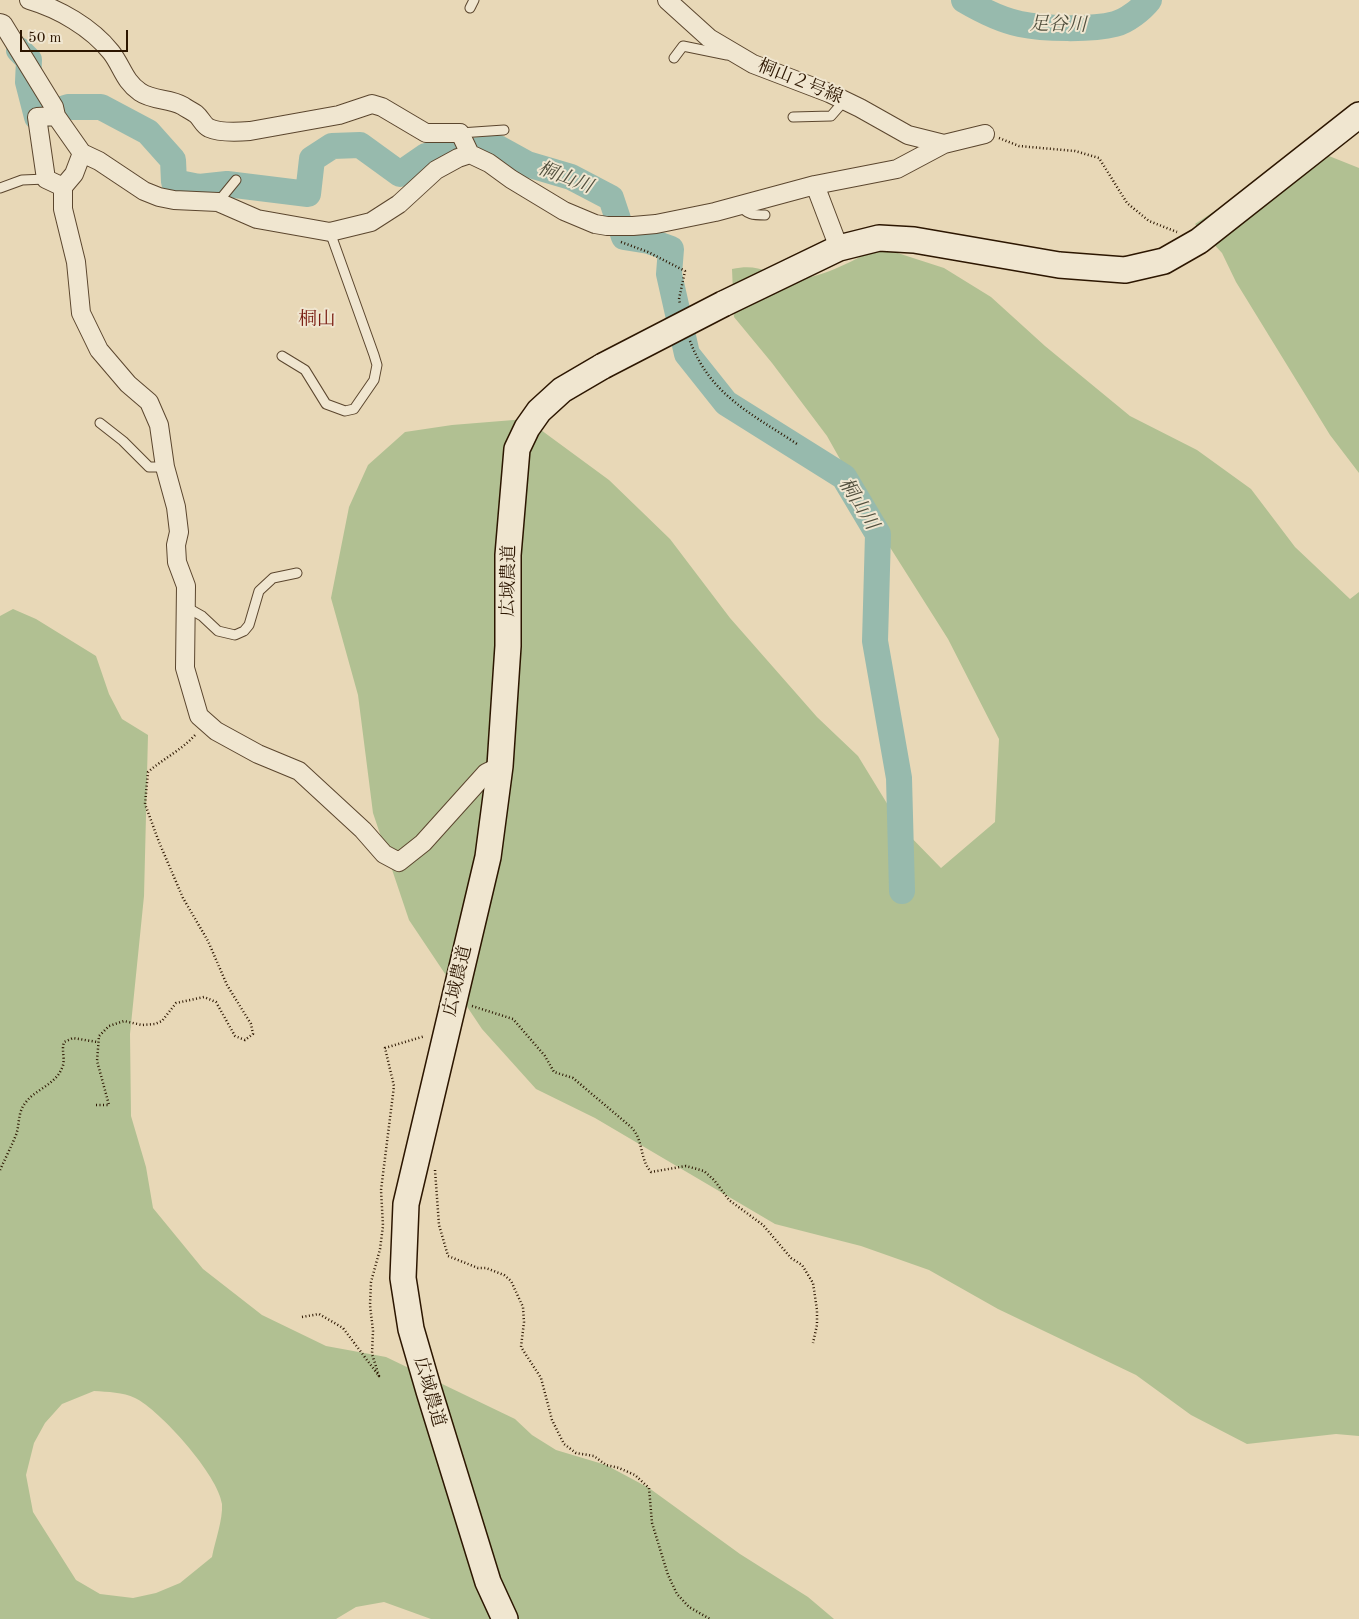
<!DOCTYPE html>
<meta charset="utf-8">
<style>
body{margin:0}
#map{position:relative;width:1359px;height:1619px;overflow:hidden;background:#e8d8b7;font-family:"Old Standard TT",serif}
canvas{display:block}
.scale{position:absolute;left:20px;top:30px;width:108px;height:22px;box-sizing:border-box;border:2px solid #2c1600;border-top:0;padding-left:6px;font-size:15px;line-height:18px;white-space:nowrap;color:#2c1600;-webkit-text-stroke:4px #f0e6d0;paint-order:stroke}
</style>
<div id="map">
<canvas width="1359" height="1619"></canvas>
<div class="scale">50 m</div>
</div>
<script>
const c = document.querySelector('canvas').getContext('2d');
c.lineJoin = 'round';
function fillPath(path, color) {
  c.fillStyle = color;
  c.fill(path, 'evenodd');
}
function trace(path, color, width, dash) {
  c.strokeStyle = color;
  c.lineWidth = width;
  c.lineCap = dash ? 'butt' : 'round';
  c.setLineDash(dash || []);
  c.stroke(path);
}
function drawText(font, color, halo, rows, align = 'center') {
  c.font = font + ' "Old Standard TT","Noto Serif JP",serif';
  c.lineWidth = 4;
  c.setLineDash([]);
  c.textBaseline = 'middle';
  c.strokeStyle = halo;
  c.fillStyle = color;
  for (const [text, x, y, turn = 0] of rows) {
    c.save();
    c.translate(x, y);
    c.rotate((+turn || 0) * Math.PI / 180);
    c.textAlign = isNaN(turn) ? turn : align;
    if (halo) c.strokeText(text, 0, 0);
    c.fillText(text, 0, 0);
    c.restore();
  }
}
fillPath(new Path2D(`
 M1319,152L1359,168V473L1330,435L1236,282L1222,253L1195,224L1268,176Z
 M879,247L944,268L991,297L1045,346L1130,416L1197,450L1251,489L1295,547L1350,599L1359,592V1436L1336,1434L1247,1444L1191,1415L1136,1375L998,1309L929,1270L861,1246L775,1224L595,1118L536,1089L482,1029L409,920L373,813L358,695L331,598L349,507L368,465L405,432L452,425L526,419L609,480L670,539L730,618L817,717L858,756L902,828L941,868L995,822L999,739L948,639L886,541L827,436L772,363L734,317L732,269C758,263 767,273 792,278C816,282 858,258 879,247Z
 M13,609L36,619L96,656L109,694L122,719L148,735L144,896L130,1034L131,1116L146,1167L153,1208L203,1269L262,1315L326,1346L386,1357L515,1419L532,1435L556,1450L606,1465L649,1488L740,1554L808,1597L834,1619H431L384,1602L356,1607L336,1619H0V616ZM94,1391C108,1392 123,1392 135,1398C160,1410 219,1476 222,1504C223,1520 215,1541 212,1557L180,1583L156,1593L133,1598L100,1594L76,1580L33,1512L26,1475L34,1443L45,1423L62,1404Z`), '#b1c092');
trace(new Path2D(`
 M964,0C981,10 1001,20 1020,24C1043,29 1092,30 1115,24C1127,21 1142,9 1149,0
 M19,50L29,60L28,82L37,117L68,107H101L148,132L173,160L174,182L199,187L227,184L308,194L312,159L332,146L360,145L400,174L426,156L498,148L527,164L571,177L611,198L624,237L649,241L671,249L669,274L687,354L726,403L844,477L878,534L875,641L899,778L902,891`), '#97baad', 26);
const lane = new Path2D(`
 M470,8L474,0
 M674,58L683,46L727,55
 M793,117L831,116L845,100
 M460,133L504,130
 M0,188L22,180L46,179
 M218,202L236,180
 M741,205C746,215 754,215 765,215
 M282,356L305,370L326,404L345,411L354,409L374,380L377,365L374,355L330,232
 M100,423L123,441L149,467H165
 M186,607L202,616L218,631L235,635L244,631L249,625L259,591L273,578L297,573`);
const street = new Path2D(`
 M29,0C59,9 91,27 111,52C122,66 124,81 140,92C153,101 170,98 183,106C187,109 192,111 196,114C201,118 203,125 209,128C220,133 238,132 250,131L339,115L372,104L382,107L426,133H460L470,154
 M667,0L709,38L753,64L829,93L860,108L908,135L944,144
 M0,23L3,24L54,107L56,116L82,153L74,174L63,187V209L76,262L81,313L99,350L128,384L149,402L159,425L165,467L176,507L179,532L176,545L177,562L186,586L185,668L199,716L216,731L258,754L299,771L363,830L384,854L399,862L423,843L486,773L500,766
 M56,116L37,117L46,179L63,187
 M82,153L99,161L144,191L159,197L174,200L218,202L257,219L330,232L371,222L399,204L436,170L458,158L470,154L489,163L511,179L564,211L595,224L607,226H633L656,224L715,212L815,185L897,169L944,144L985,134
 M815,185L839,248`);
const secondary = new Path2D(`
 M723,304L839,248L879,238L914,240L1059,265L1125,270L1164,261L1199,241L1359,115
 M505,1619L488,1582L429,1391L411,1329L403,1278L406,1204L488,857L500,766L508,646V555L517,449L527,428L539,411L562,390L603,366`);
trace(lane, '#5b462e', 11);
trace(street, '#5b462e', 20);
trace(secondary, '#2c1600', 28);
trace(new Path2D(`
 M999,138L1019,146L1075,151L1099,158L1127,203L1149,221L1177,232
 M621,242L648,252L685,271L679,299L680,304
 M690,341C710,395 752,414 797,444
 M472,1006L513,1019L545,1056L554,1072L573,1078L631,1127C644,1140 639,1158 651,1172L686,1166L704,1171L714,1180L729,1200L763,1225L791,1258L802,1265L813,1283L817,1310V1325L813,1343
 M96,1105H109L97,1061L99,1036L109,1026L124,1021L142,1025L155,1024L162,1021L176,1003L204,997L216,1002L235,1036L245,1040L253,1034L251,1024L227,985L208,941L183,898L159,842L145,804L148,772C164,758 182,750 196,734
 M0,1170C5,1159 11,1147 16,1135C20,1124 17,1113 26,1102C36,1089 55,1085 62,1068C66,1060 61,1051 64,1042L73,1038L97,1042
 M435,1170L439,1225L448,1256L478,1268H486L504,1275L511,1281L523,1307L524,1322L521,1347L541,1378L552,1420L564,1444L576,1453L594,1456L606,1465L619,1468L635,1475L649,1488L652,1523L668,1575L677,1594L689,1607L710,1619
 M302,1317L319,1314L343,1328L379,1376L372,1354L373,1331L370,1305L371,1282L380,1249L383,1226L381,1190L394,1086L385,1048L425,1036`), '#2c1600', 2.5, [1, 2.5]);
trace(lane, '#f0e6d0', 9);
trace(street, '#f0e6d0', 18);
trace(secondary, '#f0e6d0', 25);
const secondaryBridge = new Path2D(`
 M603,366L723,304`);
trace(secondaryBridge, '#2c1600', 28, []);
trace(secondaryBridge, '#f0e6d0', 25);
drawText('18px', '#2c1600', '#f0e6d0', [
 ["桐山２号線",800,82,22],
 ["広域農道",509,581,-89],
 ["広域農道",458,981,-77],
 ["広域農道",429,1392,74]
]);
drawText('italic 19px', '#514f3d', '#f0e6d0', [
 ["足谷川",1058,25,1],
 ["桐山川",565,178,21],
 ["桐山川",858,504,58]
]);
drawText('19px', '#7a1f14', '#f0e6d0', [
 ["桐山",317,320]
]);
</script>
